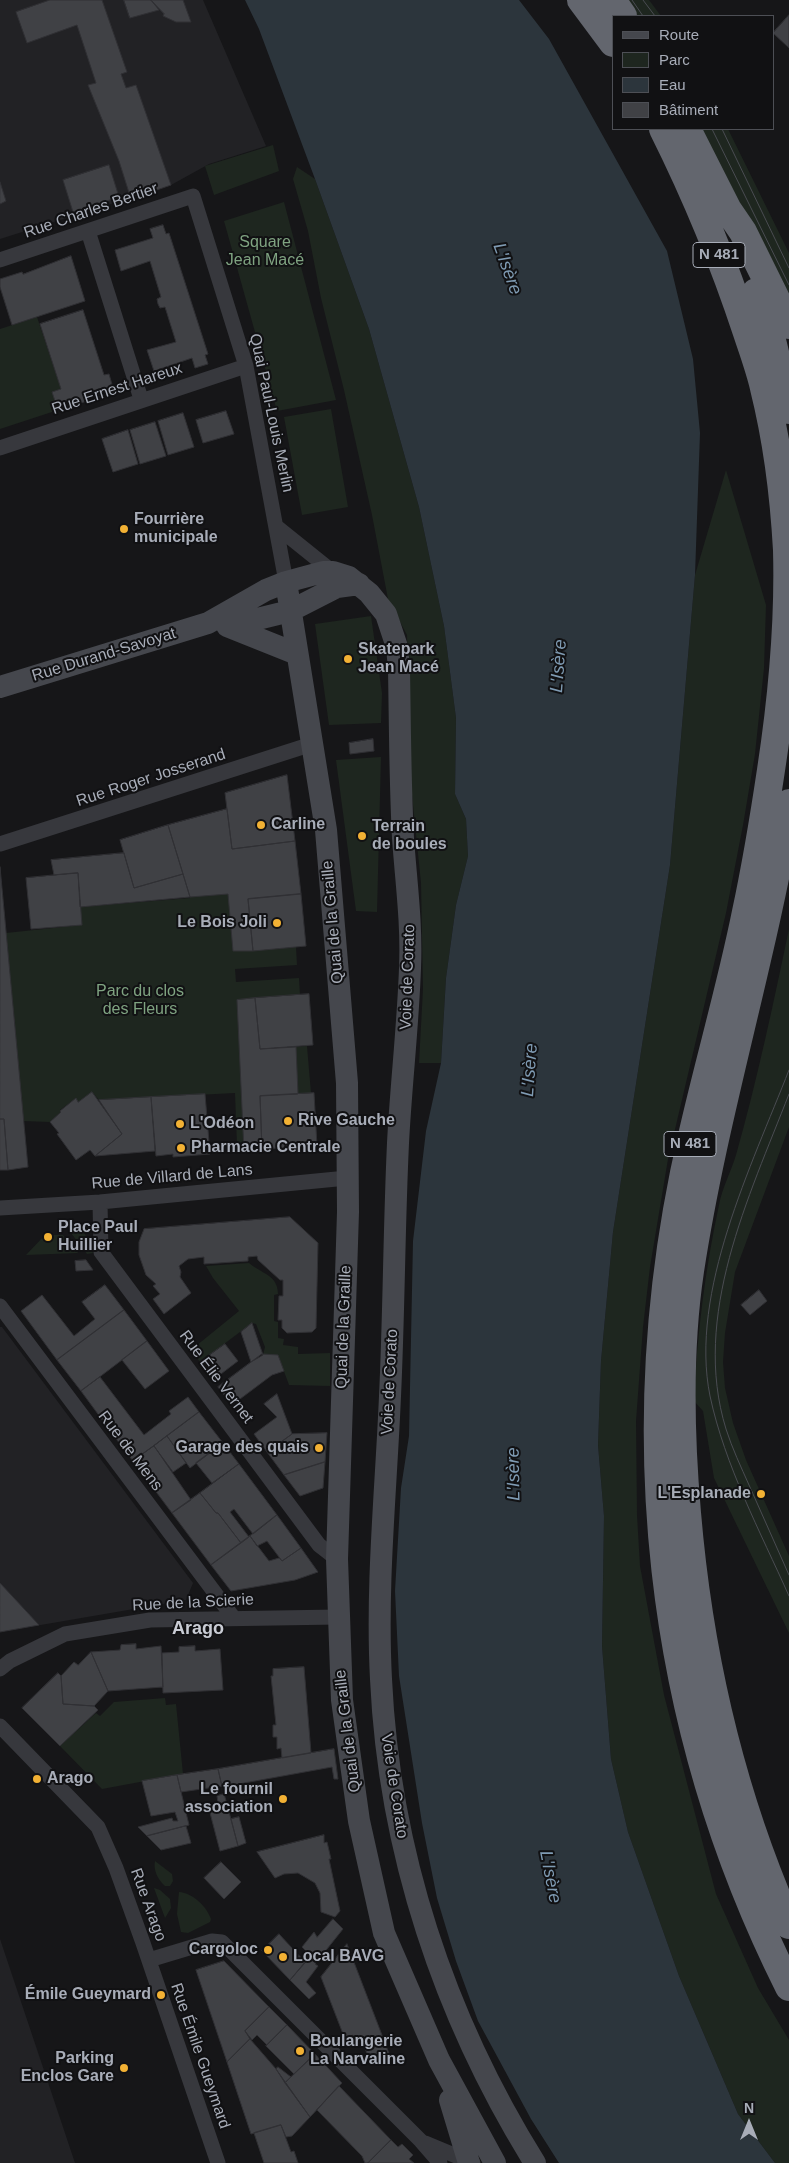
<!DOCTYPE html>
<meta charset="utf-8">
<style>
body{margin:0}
#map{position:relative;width:789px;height:2163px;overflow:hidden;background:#161618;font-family:Helvetica,sans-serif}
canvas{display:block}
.legend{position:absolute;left:612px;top:15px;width:162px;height:115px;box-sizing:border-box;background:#111113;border:1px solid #4d4f55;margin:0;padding:6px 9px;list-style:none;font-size:15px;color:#a8adb8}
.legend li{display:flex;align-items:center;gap:10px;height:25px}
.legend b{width:25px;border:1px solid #4d4f55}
.north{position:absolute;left:724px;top:2098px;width:50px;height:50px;-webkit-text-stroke:4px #111113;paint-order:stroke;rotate:0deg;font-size:14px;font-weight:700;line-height:20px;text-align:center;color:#a8adb8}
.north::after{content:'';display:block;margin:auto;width:18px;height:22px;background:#a8adb8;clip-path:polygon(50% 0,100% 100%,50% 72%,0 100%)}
</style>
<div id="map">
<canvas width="789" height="2163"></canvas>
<ul class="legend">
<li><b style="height:6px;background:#45474d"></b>Route</li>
<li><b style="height:14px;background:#1e261f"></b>Parc</li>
<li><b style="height:14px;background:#2c353c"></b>Eau</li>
<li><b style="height:14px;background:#404145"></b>Bâtiment</li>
</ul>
<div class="north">N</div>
</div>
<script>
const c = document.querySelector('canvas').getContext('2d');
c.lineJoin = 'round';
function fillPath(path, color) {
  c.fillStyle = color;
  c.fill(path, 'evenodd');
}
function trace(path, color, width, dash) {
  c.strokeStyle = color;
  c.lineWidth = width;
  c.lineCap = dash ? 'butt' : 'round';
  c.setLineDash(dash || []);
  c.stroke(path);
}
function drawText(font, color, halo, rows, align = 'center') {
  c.font = font + ' Helvetica,sans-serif';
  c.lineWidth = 4;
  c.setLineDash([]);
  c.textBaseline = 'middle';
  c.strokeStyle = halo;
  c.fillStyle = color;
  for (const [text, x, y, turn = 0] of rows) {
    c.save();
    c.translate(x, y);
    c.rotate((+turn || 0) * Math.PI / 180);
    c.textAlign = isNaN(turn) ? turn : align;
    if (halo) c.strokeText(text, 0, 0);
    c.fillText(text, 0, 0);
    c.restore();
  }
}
fillPath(new Path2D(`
 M0,0H203L266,146L209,164L171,185L0,239Z
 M0,1327H2L193,1583L186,1600L0,1632Z
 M0,1939L75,2163H0Z`), '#222225');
fillPath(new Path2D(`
 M621,0H649L661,16H632Z
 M698,129H728L789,253V309Z
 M273,145L279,171L214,195L205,166Z
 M297,167L315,179L369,329L419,507L444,626L456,718L455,794L466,819L468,856L456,905L446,978L441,1063H419L423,989L421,883L411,785L407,635L388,599L372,515L344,390L321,298L308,231L293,179Z
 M284,202L336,400L277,411L224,221Z
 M37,317L61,389L52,392L58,410L0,429V329Z
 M331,409L348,507L302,515L284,417Z
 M726,470L766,605L764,668L755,754L743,825L726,913L668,1159L650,1267L643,1327L636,1421L637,1515L640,1566L664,1695L716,1894L758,1988L789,2040V2163H775L738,2114L679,1976L628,1832L611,1759L602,1646L604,1516L598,1445L601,1361L613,1232L670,865L695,575Z
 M371,616L382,693L381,723L329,725L315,624Z
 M381,757L377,912L356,911L336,760Z
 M221,813L244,951L296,947L297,965L235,969L236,982L299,978L300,995L255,998L260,1049L307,1046L311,1093L260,1096L262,1149L244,1151L237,1145L235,1093L99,1100L92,1092L78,1102L75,1099L60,1110L61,1112L50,1122L23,1121L0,884L6,933L81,925L80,907L190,898L185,880Z
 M789,929V1127L735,1272L725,1333L723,1362L725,1388L733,1423L746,1460L789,1556V1633L714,1478L703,1411L694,1401C697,1335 705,1270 719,1205C722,1188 731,1172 736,1155C757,1081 773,1005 789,929Z
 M82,1227L93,1253L87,1254L68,1229Z
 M45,1235H63L78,1253L26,1255Z
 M249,1263C262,1274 278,1275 278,1294L274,1295V1321L278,1322V1338L284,1339L283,1345L298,1347V1354L330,1353V1386L289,1385L278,1355H263L265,1347L256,1324L252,1323L200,1362L191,1350L239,1311L213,1278L206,1266Z
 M165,1698L166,1705L176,1704L183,1774L102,1789L60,1746L96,1713L100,1716L114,1702Z
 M155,1861L172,1874L173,1881L170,1886H165C158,1880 153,1870 155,1861Z
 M154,1888L160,1890L170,1899L171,1908L165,1918Z
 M179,1892C193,1893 207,1907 211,1919L210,1922L188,1933L181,1932L177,1914Z`), '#1e261f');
fillPath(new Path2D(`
 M245,0H519L549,39L667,251L693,359L700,433L695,575L670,865L613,1232L601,1361L598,1445L604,1516L602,1646L611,1759L628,1832L679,1976L738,2114L775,2163H559L531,2119L478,2021L456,1961L437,1898L422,1823L399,1676L395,1591L401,1488L409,1436L413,1241L426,1131L441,1063L446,978L456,905L468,856L466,819L455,794L456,718L444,626L419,507L369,329L315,179L259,29Z`), '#2c353c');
const building = new Path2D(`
 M50,0H102L127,72L121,74L126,88L136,85L171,185L131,199L119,161L88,85L96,83L77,25L27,43L16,12Z
 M124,0H151L159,10L130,18Z
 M151,0H183L191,22H176L163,16L164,14Z
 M789,15V48L773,33Z
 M109,165L119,197L73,212L63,180Z
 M0,182L6,201L0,204Z
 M163,225L166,234L169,233L208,354L205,355L208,364L195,368L192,358L154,371L147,350L176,342L165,307L160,308L158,304L157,299L161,297L150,261L121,271L115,250L153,238L150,229Z
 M71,256L85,301L12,325L0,287V279L22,272L23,274Z
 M83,310L104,375L109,374L113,388L96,394L97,398L58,410L52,392L61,389L40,324Z
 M113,388L115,392L97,398L96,394Z
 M226,411L234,434L203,443L196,420Z
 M183,413L194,447L168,455L158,421Z
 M155,422L166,456L140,464L130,430Z
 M128,430L138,464L113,472L102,439Z
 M373,739L374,751L350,754L349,743Z
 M287,775L295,841L232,849L225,793Z
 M227,809L232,849L295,841L301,894L248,899L253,951H233L228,894L190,897L168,825Z
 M168,825L183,874L134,888L120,840Z
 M124,853L134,888L183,874L190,897L80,907L78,873L54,875L51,860Z
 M0,867L28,1167L8,1170L4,1119H0Z
 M78,873L82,925L31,929L26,878Z
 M301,894L306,946L253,951L248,899Z
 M309,994L313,1045L260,1049L255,998Z
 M255,998L260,1049L296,1047L298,1094L260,1096L262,1149L244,1151L237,1000Z
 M92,1092L122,1134L95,1156L90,1150L76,1160L57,1134L59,1133L50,1122L61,1112L60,1111L76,1098L78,1102Z
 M314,1093L317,1146L262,1149L260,1096Z
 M205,1094L210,1154L173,1157V1154L156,1156L151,1097Z
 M151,1097L155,1151L95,1156L122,1134L99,1100Z
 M0,1119H4L8,1170H0Z
 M290,1217L318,1243L316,1328L312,1332L287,1333L282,1328V1320H278L279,1296H283V1280H280L258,1260L257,1256L248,1257V1261L204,1264V1257L188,1259L179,1266L181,1272L180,1277L191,1293L164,1314L153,1299L160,1294L153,1286L156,1284L146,1275L139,1255V1242L144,1229Z
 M86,1260L93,1270L76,1271L75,1261Z
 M105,1285L124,1310L57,1360L21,1311L42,1295L74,1336L95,1319L82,1302Z
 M759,1290L767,1301L750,1315L741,1305Z
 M124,1310L147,1341L81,1391L57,1360Z
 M252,1323L263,1355L251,1362L241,1332Z
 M147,1341L169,1371L145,1389L122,1360Z
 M225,1344L238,1361L213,1380L200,1362Z
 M262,1354L278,1355L284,1371L272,1375L232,1405L218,1387Z
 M100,1377L144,1435L171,1414L169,1411L188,1397L199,1412L133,1461L114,1436L118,1433L113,1426L109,1429L81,1391Z
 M277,1394L292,1434L267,1452L254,1434L277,1417L264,1404Z
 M199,1412L223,1443L190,1468L167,1436Z
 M327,1433L325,1462L284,1475L267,1452L292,1434Z
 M167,1436L186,1463L173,1472L154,1446Z
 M223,1443L239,1464L212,1483L196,1463Z
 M154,1446L191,1500L172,1513L133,1461Z
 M325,1462L323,1488L300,1496L284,1475Z
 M239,1464L277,1515L253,1534L234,1509L230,1512L249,1537L241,1543L218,1513H216L200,1493Z
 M200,1493L216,1513H218L241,1543L211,1565L172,1513Z
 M277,1515L301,1548L282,1561L267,1541L257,1546L250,1536Z
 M250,1536L269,1561L279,1558L282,1561L301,1548L318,1572L295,1580L231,1591L211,1565Z
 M0,1583L39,1625L0,1632Z
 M136,1644V1649L161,1646L163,1687L108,1691L91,1652L120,1650L121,1645Z
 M195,1646V1651L220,1649L223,1690L163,1693L162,1653L179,1652V1647Z
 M91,1652L108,1691L94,1706L63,1704L61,1676L74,1662L78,1665Z
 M304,1667L311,1753L282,1758L281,1748L277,1749V1737H273V1725H276L271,1676H273V1669Z
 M58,1673L61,1676L63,1704L94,1706L98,1710L60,1746L22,1708Z
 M334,1749L338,1779H334L332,1767L222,1787L218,1769Z
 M218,1769L222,1786L181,1792L177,1775Z
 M177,1775L189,1825L147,1836L138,1827L172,1818L173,1821H178L175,1812L151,1816L142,1781Z
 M224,1794L227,1804L221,1806L218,1803L217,1796Z
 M227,1804L238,1846L220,1851L209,1809Z
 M239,1817L246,1843L238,1846L231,1819Z
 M186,1826L191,1843L161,1850L147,1836Z
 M324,1835V1843L327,1842L331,1859H329L340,1911L335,1917L321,1912L320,1893L315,1883L298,1873L284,1874L275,1878L257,1852Z
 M221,1862L241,1882L224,1899L204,1878Z
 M333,1919L343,1929L315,1964L318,1966L306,1982L316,1993L309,1999L290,1980L311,1956L302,1947L314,1932L317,1937Z
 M279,1934L305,1962L290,1980L262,1951Z
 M347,1944L390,2056L372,2063L363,2045L357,2046L353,2035L345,2039L321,1977Z
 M224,1961L269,2007L245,2031L250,2039L227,2062L196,1970Z
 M269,2007L287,2025L267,2045L257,2035L252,2040L245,2031Z
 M287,2025L315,2054L294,2074L266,2046Z
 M250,2039L276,2069L310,2117L292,2136L286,2137L281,2125L251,2134L227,2062Z
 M315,2054L342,2083L310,2117L285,2083Z
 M278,2067L291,2077L285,2083L276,2069Z
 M339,2086L391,2140L368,2163H365L362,2156L317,2110Z
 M281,2125L291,2152L294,2151L298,2163H264L254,2133Z
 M391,2140L398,2147L402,2144L413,2155L409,2159L414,2163H368Z`);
fillPath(building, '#404145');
trace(building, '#303034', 1);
trace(new Path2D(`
 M88,231L141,399
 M0,260L193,196L246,366L286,582
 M0,448L246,366
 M277,527L333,572
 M0,844L312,744
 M100,1202L101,1252L319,1545L337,1559
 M0,1208L100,1202L347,1178
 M0,1306L233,1617
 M0,1669L10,1661L65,1634L150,1620L338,1617
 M0,1726L98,1827L116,1868L143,1943L218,2163
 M149,1960L212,1941L222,1942L421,2141L440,2163
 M425,2143L473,2163`), '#37383d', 15);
trace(new Path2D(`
 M286,582L326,830L347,1083L348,1212L337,1559L342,1700L359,1821L384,1933L439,2060L495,2163
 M227,626L297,654
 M229,626L290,611L337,587L359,584
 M0,687L208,623L266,590L286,582L323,572H333L349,577L369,593L386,614L397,647L399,669C400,725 400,782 403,838C406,881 412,924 410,968C408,1026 401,1085 398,1143C394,1228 394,1312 390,1396C386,1491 376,1585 381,1679C389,1851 444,2017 535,2163
 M450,2100L469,2163`), '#45474d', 22);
trace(new Path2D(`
 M581,0L613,43
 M612,0L623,16
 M663,129C696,195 724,263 747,333C753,351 760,370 764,388C777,440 784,496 787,550C789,623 782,698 771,770C764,817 756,865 746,912C731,987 709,1061 692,1136C625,1425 656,1722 789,1987
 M687,129L728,210L743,232L789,325
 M756,292L768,324L789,410
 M789,803C763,960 714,1113 690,1271C678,1351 680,1432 687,1513C699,1655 731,1794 789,1925`), '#63666e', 28);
trace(new Path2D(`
 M632,0L643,16
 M643,0L655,16
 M712,129L789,285
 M722,129L789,268
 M789,1070C752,1165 689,1292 710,1396C725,1466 760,1531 789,1596
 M789,1094C749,1197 691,1316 726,1429C732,1448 741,1467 749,1485C762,1515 776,1545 789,1575`), '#4a4c52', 1);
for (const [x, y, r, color] of [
 [124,529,5,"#f2b134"],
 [348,659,5,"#f2b134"],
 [261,825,5,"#f2b134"],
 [362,836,5,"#f2b134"],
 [277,923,5,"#f2b134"],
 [288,1121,5,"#f2b134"],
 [180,1124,5,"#f2b134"],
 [181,1148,5,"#f2b134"],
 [48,1237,5,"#f2b134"],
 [319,1448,5,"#f2b134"],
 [761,1494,5,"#f2b134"],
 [37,1779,5,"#f2b134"],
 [283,1799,5,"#f2b134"],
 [268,1950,5,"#f2b134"],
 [283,1957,5,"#f2b134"],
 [161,1995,5,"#f2b134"],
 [300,2051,5,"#f2b134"],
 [124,2068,5,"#f2b134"]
]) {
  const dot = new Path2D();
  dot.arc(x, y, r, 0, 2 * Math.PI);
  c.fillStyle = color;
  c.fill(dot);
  trace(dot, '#111113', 2);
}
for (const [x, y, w] of [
 [719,255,52],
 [690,1144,52]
]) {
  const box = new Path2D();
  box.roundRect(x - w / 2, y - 12.5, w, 25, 4);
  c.fillStyle = '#111113';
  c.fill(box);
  trace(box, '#a8adb8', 1);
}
drawText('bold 15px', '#a8adb8', null, [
 ["N 481",719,255],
 ["N 481",690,1144]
]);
drawText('16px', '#a8adb8', '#111113', [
 ["Rue Charles Bertier",91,211,-19],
 ["Rue Ernest Hareux",117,389,-18],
 ["Quai Paul-Louis Merlin",271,413,78],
 ["Rue Durand-Savoyat",104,655,-17],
 ["Rue Roger Josserand",151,778,-18],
 ["Quai de la Graille",333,922,-95],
 ["Voie de Corato",408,977,-88],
 ["Rue de Villard de Lans",172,1177,-5],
 ["Quai de la Graille",344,1327,-88],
 ["Rue Élie Vernet",216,1377,53],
 ["Voie de Corato",390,1382,-87],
 ["Rue de Mens",130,1451,53],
 ["Rue de la Scierie",193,1603,-3],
 ["Quai de la Graille",348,1731,-97],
 ["Voie de Corato",394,1786,81],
 ["Rue Arago",148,1905,70],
 ["Rue Émile Gueymard",200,2056,71]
]);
drawText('16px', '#7fa381', '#111113', [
 ["Square",265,243],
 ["Jean Macé",265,261],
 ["Parc du clos",140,992],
 ["des Fleurs",140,1010]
]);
drawText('bold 16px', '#a8adb8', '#111113', [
 ["Fourrière",134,520],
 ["municipale",134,538],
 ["Skatepark",358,650],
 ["Jean Macé",358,668],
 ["Carline",271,825],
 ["Terrain",372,827],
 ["de boules",372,845],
 ["Le Bois Joli",267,923,"right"],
 ["Rive Gauche",298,1121],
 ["L'Odéon",190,1124],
 ["Pharmacie Centrale",191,1148],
 ["Place Paul",58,1228],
 ["Huillier",58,1246],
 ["Garage des quais",309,1448,"right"],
 ["L'Esplanade",751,1494,"right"],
 ["Arago",47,1779],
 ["Le fournil",273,1790,"right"],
 ["association",273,1808,"right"],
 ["Cargoloc",258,1950,"right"],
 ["Local BAVG",293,1957],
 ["Émile Gueymard",151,1995,"right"],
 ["Boulangerie",310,2042],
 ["La Narvaline",310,2060],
 ["Parking",114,2059,"right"],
 ["Enclos Gare",114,2077,"right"]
], 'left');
drawText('italic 18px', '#7f9bb3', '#111113', [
 ["L'Isère",507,269,70],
 ["L'Isère",559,666,-86],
 ["L'Isère",530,1070,-86],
 ["L'Isère",514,1474,-91],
 ["L'Isère",550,1877,79]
]);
drawText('bold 18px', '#c9ccd4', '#111113', [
 ["Arago",198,1629]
]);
</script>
